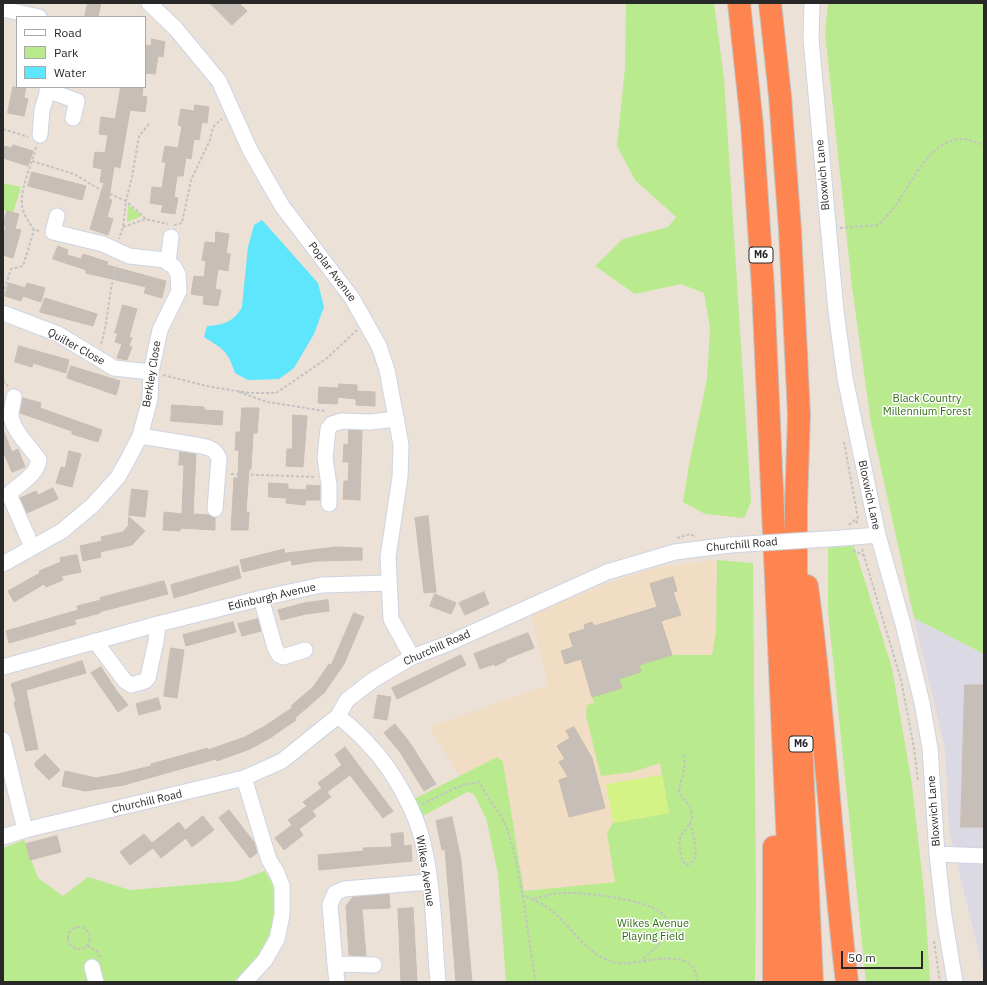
<!DOCTYPE html>
<style>
body{margin:0}
#map{position:relative;width:987px;height:985px;overflow:hidden;background:#ece1d7;font-family:"IBM Plex Sans",sans-serif}
canvas{display:block}
.frame{position:absolute;inset:0;border:4px solid #282828;pointer-events:none}
.legend{position:absolute;left:16px;top:16px;width:130px;height:72px;box-sizing:border-box;background:#fff;border:1px solid #a9a9a9;margin:0;padding:5px 7px;list-style:none;font-size:12px;color:#282828}
.legend li{display:flex;align-items:center;gap:8px;height:20px}
.legend b{width:20px;border:1px solid #a9a9a9}
.scale{position:absolute;left:841px;top:951px;width:82px;height:18px;box-sizing:border-box;border:2px solid #282828;border-top:0;padding-left:5px;font-size:12px;line-height:14px;white-space:nowrap;color:#282828;-webkit-text-stroke:3px #fff;paint-order:stroke}
</style>
<div id="map">
<canvas width="987" height="985"></canvas>
<div class="frame"></div>
<ul class="legend">
<li><b style="height:5px;background:#fff"></b>Road</li>
<li><b style="height:11px;background:#b9ea8d"></b>Park</li>
<li><b style="height:11px;background:#5de6fc"></b>Water</li>
</ul>
<div class="scale">50 m</div>
</div>
<script>
const c = document.querySelector('canvas').getContext('2d');
c.lineJoin = 'round';
function fillPath(path, color) {
  c.fillStyle = color;
  c.fill(path, 'evenodd');
}
function trace(path, color, width, dash) {
  c.strokeStyle = color;
  c.lineWidth = width;
  c.lineCap = dash ? 'butt' : 'round';
  c.setLineDash(dash || []);
  c.stroke(path);
}
function drawText(font, color, halo, rows, align = 'center') {
  c.font = font + ' "IBM Plex Sans",sans-serif';
  c.lineWidth = 3;
  c.setLineDash([]);
  c.textBaseline = 'middle';
  c.strokeStyle = halo;
  c.fillStyle = color;
  for (const [text, x, y, turn = 0] of rows) {
    c.save();
    c.translate(x, y);
    c.rotate((+turn || 0) * Math.PI / 180);
    c.textAlign = isNaN(turn) ? turn : align;
    if (halo) c.strokeText(text, 0, 0);
    c.fillText(text, 0, 0);
    c.restore();
  }
}
fillPath(new Path2D(`
 M914,618L984,654V973L949,830L945,749Z`), '#dbd9e4');
fillPath(new Path2D(`
 M717,560L716,631L701,728L709,873L524,891L503,762L497,757L459,776L429,727L548,685L531,614L608,583L659,567Z`), '#f1dcc4');
fillPath(new Path2D(`
 M626,3H714L724,78L751,502L744,518L705,514L683,502L689,465L707,379L710,328L704,293L681,284L635,294L595,266L623,239L668,227L676,217L635,180L617,146L625,68Z
 M828,3H984V654L914,618L871,423L852,287L825,33Z
 M3,183L21,187L13,213L3,210Z
 M128,205L142,216L127,222Z
 M854,546L892,668L912,785L925,900L930,982H866L828,611V548Z
 M717,560L753,563L756,896L755,982H506L498,874L486,818L474,794L467,792L421,817L414,799L497,757L503,762L524,891L615,882L607,833L613,823L669,813L660,763L632,772L601,776L586,716L587,705L594,703L592,697L622,688L619,679L641,672L637,660L643,664L672,655H712L716,631Z
 M24,840L38,878L63,896L88,877L130,890L237,881L265,871L273,885L275,903L271,931L257,959L233,982H3V848Z`), '#b9ea8d');
fillPath(new Path2D(`
 M662,775L669,813L613,823L606,784Z`), '#d3f387');
fillPath(new Path2D(`
 M262,220L318,283L324,307L314,334L294,368L279,379L248,380L235,373C228,351 223,349 204,337L207,326C223,325 234,322 242,307L248,247L254,225Z`), '#5de6fc');
const building = new Path2D(`
 M88,3H101L98,17H86L85,15Z
 M210,3H239L247,11L232,25Z
 M152,39L165,42L163,57L158,56L155,74L145,73V45L151,46Z
 M13,87H26L24,98L28,99L24,116L8,113Z
 M121,87H143L142,96L147,97L145,112L130,110L120,168L114,166L109,199L112,200L107,217L113,219L108,235L90,229L104,183L100,182L102,169L93,167L95,152L105,153L108,135L99,134L101,117L115,119Z
 M195,105L209,107L207,123L202,122L199,140L194,139L191,159L186,158L183,176H177L174,197L178,198L175,214L161,212L163,205L150,203L152,187L162,188L166,162H162L165,146L178,148L182,126L178,125L181,109L194,111Z
 M13,145L33,151L28,166L3,158V146L12,148Z
 M32,172L86,186L82,200L28,186Z
 M7,211L19,214L15,229L21,230L13,258L3,255V236L6,226L3,225Z
 M216,232L229,234L226,253L230,254L228,271L218,269L215,289L221,290L218,306L203,304L204,296L191,294L194,276L204,277L206,261L202,260L205,242L215,243Z
 M58,246L68,250L67,255L81,259L83,254L108,262L107,265L166,281L162,298L144,293L146,287L86,273V270L53,259Z
 M9,283L25,288L27,283L45,288L41,302L23,296L21,301L5,296Z
 M45,298L97,314L93,326L40,312Z
 M123,305L137,309L129,337L132,338L129,346L125,345L132,347L127,360L117,358L122,344L115,342L118,333H115Z
 M19,346L69,360L66,373L33,363L32,367L15,362Z
 M71,366L120,381L116,395L67,378Z
 M339,384L357,385V391L375,392V406L356,405V396V399L338,397L337,404L318,403L319,387L338,388Z
 M23,398L41,403L40,408L102,430L98,442L72,434V431L20,413Z
 M172,405L204,407V410L223,411L222,425L171,421Z
 M242,408H259L257,433H253L251,469H249L246,512H249L248,530H231L234,478H238L239,450H235L236,432H240Z
 M293,415L307,416L303,467L286,466L287,449H292Z
 M3,430L12,452L18,449L25,467L12,472L3,451Z
 M349,430L362,431L360,500L343,499L344,481H348L349,462H343L344,444L348,445Z
 M69,451L81,454L72,487L56,483L61,467L65,468Z
 M180,452L196,454L193,514L209,515L215,518V530L181,528L180,531L163,530L164,512L182,514L184,465H179Z
 M269,483L288,484V489L306,490L307,485L320,486V500H306L305,505L286,503L287,498L269,497Z
 M53,488L58,499L27,513L20,498L36,491L38,495Z
 M132,489L148,491L145,517L129,515Z
 M428,516L436,592L424,593L415,518Z
 M129,517L145,531L132,545L100,552L101,557L83,561L80,546L102,541L101,537L123,532L128,526Z
 M336,547L362,548V560L317,561L292,565L291,560L243,572L240,560L284,549L285,553Z
 M77,555L81,572L61,576L63,580L46,587L44,584L14,602L8,591L40,573L39,571L61,562L60,558Z
 M238,566L241,578L174,598L171,585Z
 M673,577L677,591L673,592L681,615L661,621L672,655L639,665L641,672L619,679L622,688L592,697L581,659L565,664L561,651L573,647L569,634L585,629L584,625L592,622L594,626L657,607L650,584Z
 M164,581L168,594L99,612L100,613L74,620L76,624L9,643L6,631L78,610L77,606L101,600L100,598Z
 M484,592L489,604L465,615L459,603Z
 M435,594L456,603L451,614L430,606Z
 M328,600L329,611L306,614L281,620L278,610L304,603Z
 M354,613L364,617L344,664L324,693L295,718L296,720L270,738L250,749L217,761L216,759L124,785L85,791L62,786L65,771L96,778L118,774L151,766V764L208,748V750L245,737L265,726L292,708L291,706L313,687L329,664L331,665Z
 M258,619L261,631L242,636L238,624Z
 M233,622L236,632L186,646L183,635Z
 M528,633L534,648L506,659V661L495,666L494,664L480,669L474,654Z
 M171,648L184,650L177,698L164,696Z
 M461,655L466,665L397,699L392,688Z
 M82,661L86,673L26,690L38,749L26,751L14,702L16,701L11,684Z
 M101,667L116,690L128,705L118,712L91,673Z
 M965,685H984V827H961Z
 M378,695L391,697L387,720L374,718Z
 M158,698L161,709L139,715L136,704Z
 M395,724L410,743L436,784L424,791L400,752L384,733Z
 M574,727L592,758L605,808L569,817L559,780L568,777L559,762L565,759L557,746L570,738L566,731Z
 M345,747L393,811L383,818L350,775L327,792L331,797L312,811L316,816L299,829L303,835L284,850L275,838L292,825L288,820L307,806L303,802L322,788L318,783L342,765L335,755Z
 M45,754L60,770L49,780L35,766V763Z
 M229,810L254,842L257,853L250,858L219,818Z
 M203,816L214,830L192,847L186,838L161,858L153,848L130,865L120,852L144,834L152,843L179,822L185,830Z
 M452,817L461,860L472,982H456L445,849L442,850L436,821Z
 M403,833L404,846L411,845L412,861L319,870L318,855L364,851L363,848L392,847L391,834Z
 M57,836L61,852L30,860L26,844Z
 M389,894L390,908L362,909L366,956L349,955L346,906L353,897Z
 M413,908L417,982H401L398,909Z`);
fillPath(building, '#c7beb7');
trace(building, '#c8bdb1', 1);
const minor = new Path2D(`
 M149,3L176,29L219,81L250,150L282,206L352,298L379,346L387,370L401,445L400,477L388,557L391,619L412,657
 M812,3L811,39L836,311L845,378L878,535L903,624L922,703L930,748L937,854L944,916L955,982
 M3,9L39,17
 M47,90L77,101L73,118
 M40,135L42,110L49,87
 M168,263L171,237
 M3,313L58,334L114,368L151,372
 M14,397C13,402 12,408 11,413C10,429 31,447 39,460C37,475 19,484 9,494L32,547
 M140,436L202,446C210,448 215,449 219,458L215,509
 M329,504V485L325,458L328,429L332,424L342,421L370,422L397,419
 M842,538L878,535
 M3,564L62,531L93,505L118,477L127,461L140,436L150,399L151,372L160,330L179,291L178,274L174,267L165,260L129,256L103,244L53,232L57,216
 M261,598L275,648L279,655L283,657L305,650
 M95,641L125,681L131,685L145,681L148,678L156,641L158,624
 M3,667L158,624L262,598L322,585L388,583
 M338,716C349,725 360,734 369,745C392,768 416,811 423,843C434,888 434,936 438,982
 M3,740L25,830
 M244,778L269,860L277,873L282,886V915L277,939L265,960L245,982
 M3,837L25,830L244,778L282,761L338,716L347,700L373,680L412,657L447,644L607,572L675,552L730,545
 M937,854L984,856
 M335,964L337,982
 M374,965L335,964L330,905L335,893L344,889L429,882
 M92,967L96,982`);
const highway = new Path2D(`
 M739,3L752,125L763,288L794,982
 M770,3L780,96L790,230L799,415L796,506V631L812,982
 M807,586C825,718 831,850 847,982
 M774,847V982`);
trace(minor, '#cdd4e3', 17);
trace(highway, '#c3c3c3', 24);
trace(new Path2D(`
 M149,124L139,136L132,177L126,201L146,219L168,224
 M3,129L28,137
 M36,147C32,163 20,189 22,205C23,213 29,223 34,230L41,231
 M32,161L74,174L99,189L126,201L123,227L119,239
 M174,225L182,223L191,180L210,140L213,127L222,119
 M123,227L146,219
 M840,228L879,225C883,219 889,214 893,209C910,187 929,138 963,139C970,139 977,143 984,145
 M3,294L11,269L23,266L34,230
 M101,344C109,319 108,291 117,265
 M163,375L211,387L250,393H276L326,359L357,330
 M3,381L8,386
 M239,392L267,402L325,411
 M844,442L858,518L856,524
 M231,474L316,477
 M849,525L857,518
 M677,538L690,534L696,537
 M862,549L901,680L914,748L918,781
 M853,550L863,555
 M683,755C688,770 680,778 679,792C682,799 689,802 691,810C695,823 684,828 680,838C678,844 681,854 682,861L687,865L694,861C698,847 693,835 690,822
 M422,804L462,785L480,782C486,799 501,811 507,829C524,878 526,931 536,982
 M522,895C534,900 548,906 557,915C575,933 591,958 618,963C639,967 696,941 697,982
 M534,899C543,896 552,894 561,893C580,892 666,899 668,923C669,939 652,950 642,960
 M68 938a11 11 0 1 1 22 0a11 11 0 1 1-22 0Z
 M934,941L940,982
 M87,946L98,952L101,959`), '#c3c3c3', 2, [3, 2]);
trace(minor, '#fff', 15);
trace(highway, '#ff8550', 22);
const minorBridge = new Path2D(`
 M730,545L842,538`);
trace(minorBridge, '#cdd4e3', 17, []);
trace(minorBridge, '#fff', 15);
for (const [x, y, w] of [
 [761,255,24],
 [801,744,24]
]) {
  const box = new Path2D();
  box.roundRect(x - w / 2, y - 8, w, 16, 3);
  c.fillStyle = '#fff';
  c.fill(box);
  trace(box, '#282828', 1);
}
drawText('bold 10px', '#282828', null, [
 ["M6",761,255],
 ["M6",801,744]
]);
drawText('11px', '#282828', '#fff', [
 ["Bloxwich Lane",823,175,-95],
 ["Poplar Avenue",332,272,53],
 ["Quilter Close",76,347,29],
 ["Berkley Close",152,374,-81],
 ["Bloxwich Lane",869,495,78],
 ["Churchill Road",742,545,-5],
 ["Edinburgh Avenue",272,597,-13],
 ["Churchill Road",437,648,-24],
 ["Churchill Road",147,802,-13],
 ["Bloxwich Lane",934,811,-94],
 ["Wilkes Avenue",425,871,81]
]);
drawText('11px', '#306b11', '#fff', [
 ["Black Country",927,399],
 ["Millennium Forest",927,412],
 ["Wilkes Avenue",653,924],
 ["Playing Field",653,937]
]);
</script>
